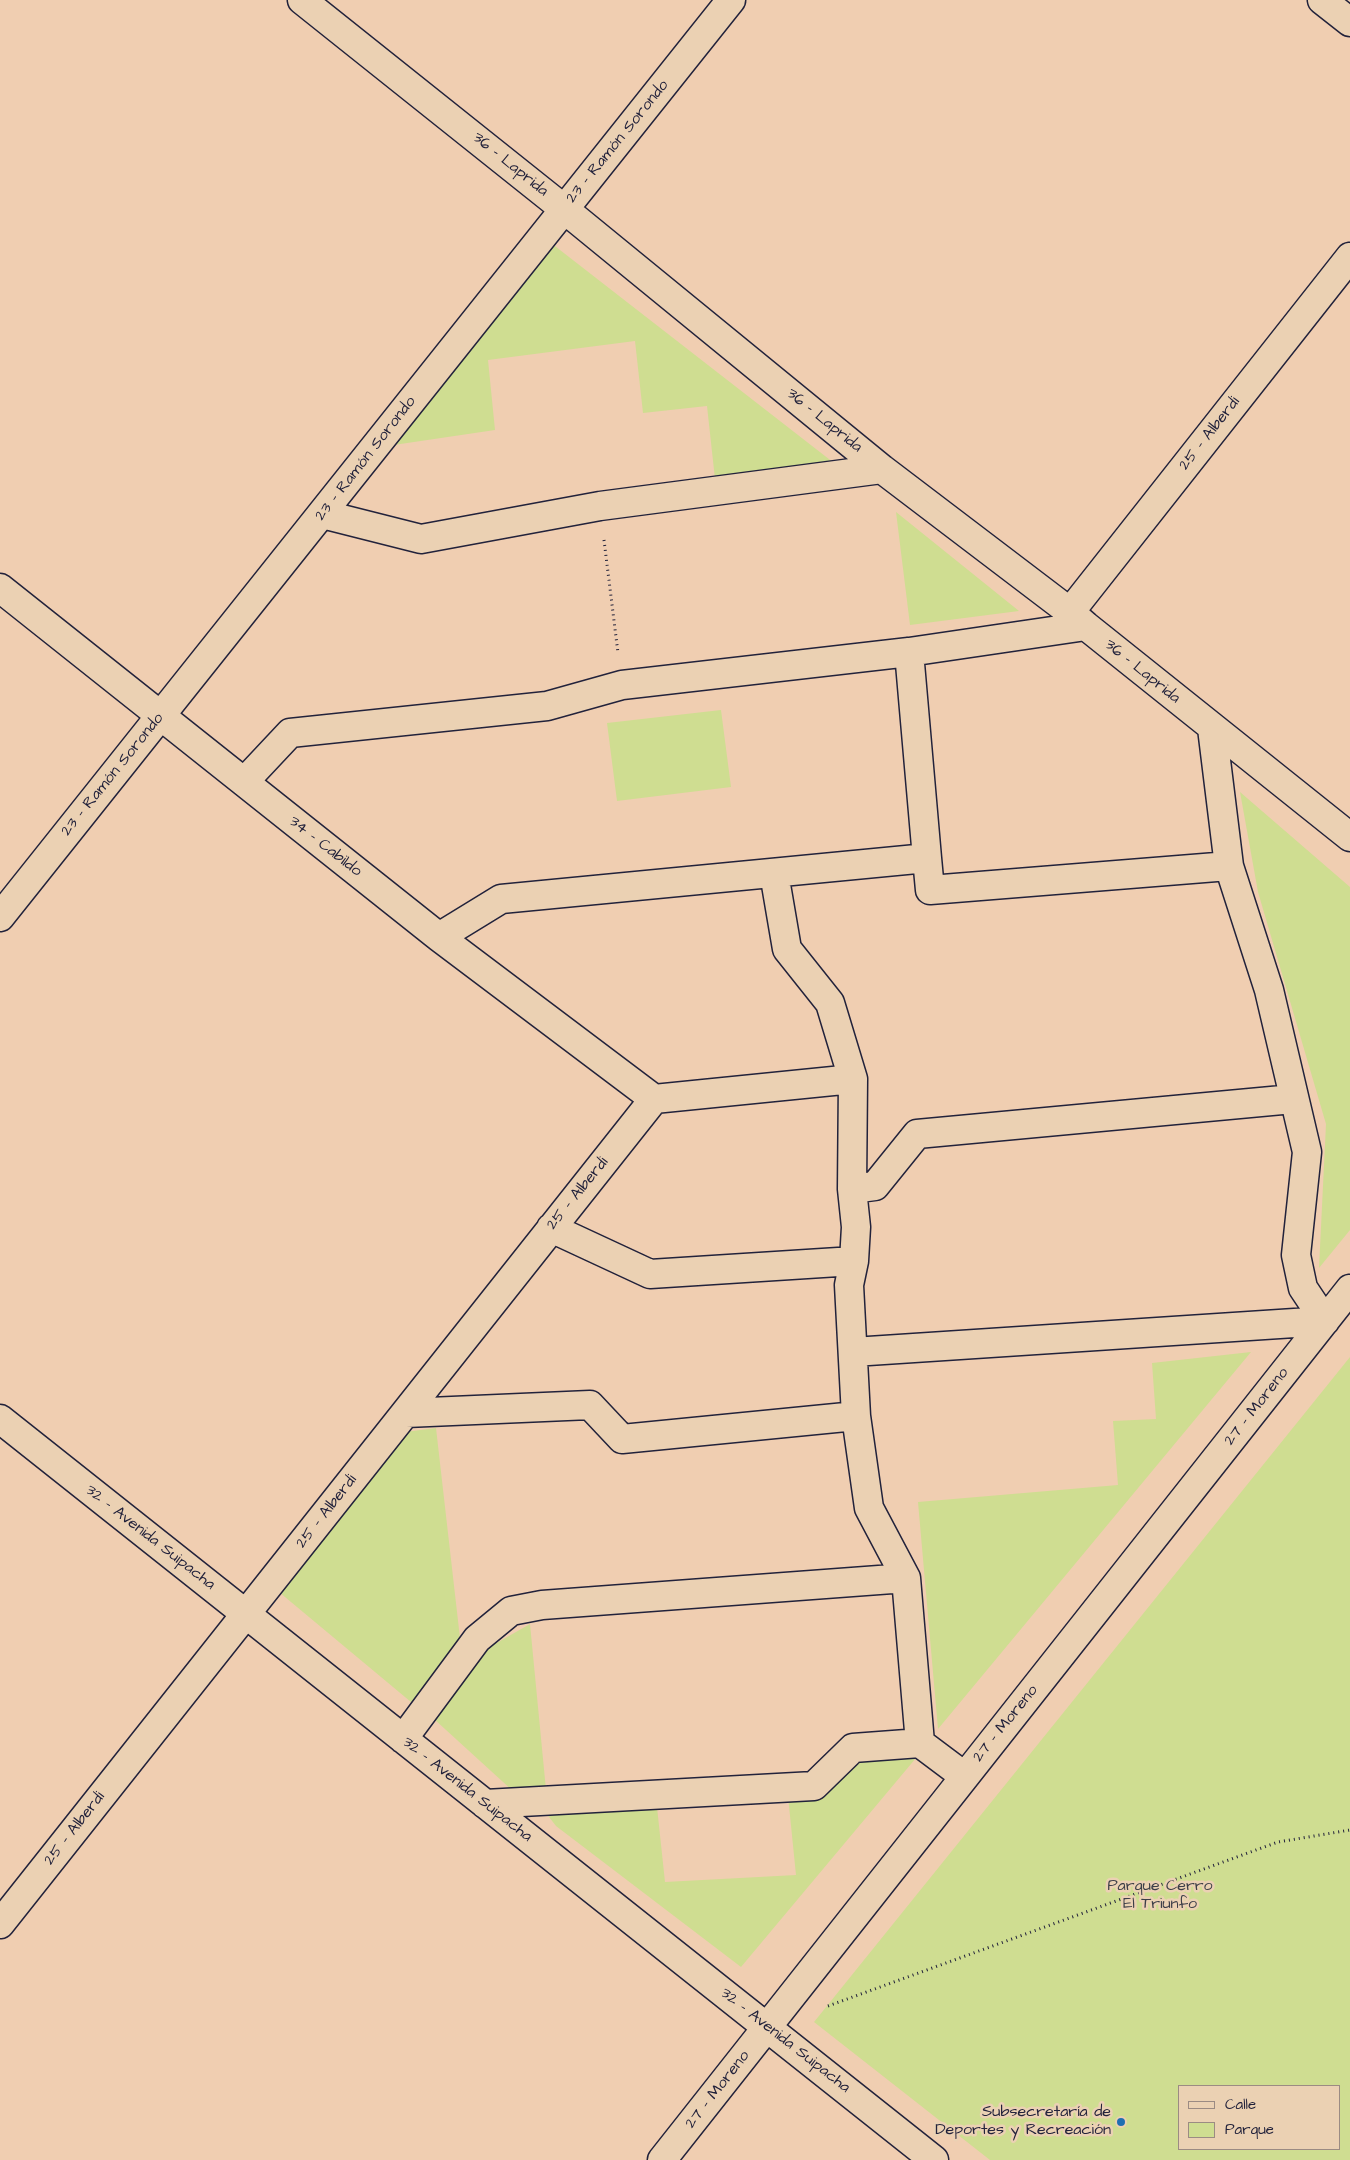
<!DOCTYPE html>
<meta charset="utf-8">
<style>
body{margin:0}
#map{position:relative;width:1350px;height:2160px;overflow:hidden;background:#f0ceb1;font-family:"Architects Daughter",sans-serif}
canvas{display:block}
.legend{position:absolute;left:1178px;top:2085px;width:162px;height:65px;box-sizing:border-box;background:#ebd1b3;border:1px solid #9b8b83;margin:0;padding:6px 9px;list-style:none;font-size:15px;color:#22223b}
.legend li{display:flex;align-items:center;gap:10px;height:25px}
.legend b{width:25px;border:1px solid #9b8b83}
</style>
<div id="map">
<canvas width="1350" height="2160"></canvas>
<ul class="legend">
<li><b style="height:6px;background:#ebd1b3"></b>Calle</li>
<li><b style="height:14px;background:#cfdd91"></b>Parque</li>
</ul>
</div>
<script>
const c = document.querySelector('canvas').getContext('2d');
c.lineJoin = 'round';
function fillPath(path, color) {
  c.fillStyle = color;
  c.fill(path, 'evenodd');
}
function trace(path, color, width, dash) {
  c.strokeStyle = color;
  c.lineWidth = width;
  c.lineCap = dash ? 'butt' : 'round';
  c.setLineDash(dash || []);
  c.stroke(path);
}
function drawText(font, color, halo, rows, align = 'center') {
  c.font = font + ' "Architects Daughter",sans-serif';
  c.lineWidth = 5;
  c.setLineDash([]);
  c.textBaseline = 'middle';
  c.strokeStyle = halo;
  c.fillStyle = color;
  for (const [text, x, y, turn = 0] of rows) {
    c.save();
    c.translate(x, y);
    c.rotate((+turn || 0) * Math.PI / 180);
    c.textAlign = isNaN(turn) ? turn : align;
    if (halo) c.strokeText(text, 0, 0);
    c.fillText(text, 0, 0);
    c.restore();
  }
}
fillPath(new Path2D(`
 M551,243L834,463L715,479L707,406L643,413L635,341L488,360L495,430L387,446Z
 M896,512L1019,611L910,625Z
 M721,710L731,787L617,801L607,723Z
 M1240,792L1350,887V1230L1319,1268L1326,1124L1258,892Z
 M1251,1352L938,1729L918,1502L1118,1485L1113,1421L1156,1419L1152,1363Z
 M1350,1357V2160H990L814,2022ZM1179,2086H1339V2149H1179Z
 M436,1428L461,1647L417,1707L279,1592L405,1432Z
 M530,1624L546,1790L514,1792L434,1719L479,1653Z
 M911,1751L916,1758L741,1967L556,1826L546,1813L657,1807L665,1882L796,1875L788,1796L856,1758Z`), '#cfdd91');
const minor = new Path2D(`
 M302,0L564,209L882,469L1070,612L1086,626L1350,837
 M1322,0L1350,22
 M322,514L421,539L600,506L882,469
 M0,588L439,937L654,1099
 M1070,612L1350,257
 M909,652L927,858
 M1212,728L1229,866L1269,990L1307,1152L1296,1255L1303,1288L1325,1321
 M244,782L290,733L547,706L622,685L909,652L1086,626
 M774,873L787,949L830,1003L853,1079L852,1189L856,1227L854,1261L849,1285L856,1416L869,1508L906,1578L920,1743L964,1776
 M0,917L731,0
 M439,937L501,899L927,858L930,890L1229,866
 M654,1099L853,1079
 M852,1189L875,1186L917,1134L1293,1099
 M551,1228L650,1274L854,1261
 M853,1352L1325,1321
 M406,1413L590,1405L622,1439L856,1416
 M0,1419L934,2160
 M403,1739L477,1639L511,1611L542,1605L906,1578
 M485,1804L814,1786L853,1748L920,1743
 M0,1924L654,1099
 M662,2160L1350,1289`);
trace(minor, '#22223b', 31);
trace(new Path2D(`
 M604,540L618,653
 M828,2006L1278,1842L1350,1830`), '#22223b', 3, [1, 4]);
trace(minor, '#ebd1b3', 28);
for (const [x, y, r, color] of [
 [1121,2122,5,"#1f6fb2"]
]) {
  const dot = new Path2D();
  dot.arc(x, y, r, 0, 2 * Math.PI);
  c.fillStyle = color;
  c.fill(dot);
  trace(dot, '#ebd1b3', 2);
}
drawText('16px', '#22223b', '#ebd1b3', [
 ["23 - Ramón Sorondo",618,142,-51],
 ["36 - Laprida",510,165,39],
 ["36 - Laprida",824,421,39],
 ["25 - Alberdi",1210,434,-52],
 ["23 - Ramón Sorondo",366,459,-52],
 ["36 - Laprida",1142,672,39],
 ["23 - Ramón Sorondo",113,775,-51],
 ["34 - Cabildo",325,847,38],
 ["25 - Alberdi",578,1194,-51],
 ["27 - Moreno",1257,1407,-52],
 ["25 - Alberdi",327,1512,-52],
 ["32 - Avenida Suipacha",150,1538,38],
 ["27 - Moreno",1006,1724,-51],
 ["32 - Avenida Suipacha",467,1790,38],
 ["25 - Alberdi",75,1829,-52],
 ["32 - Avenida Suipacha",785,2041,38],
 ["27 - Moreno",718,2090,-52]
]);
drawText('16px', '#3c3e48', '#ebd1b3', [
 ["Parque Cerro",1160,1887],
 ["El Triunfo",1160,1905]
]);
drawText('16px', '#22223b', '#ebd1b3', [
 ["Subsecretaría de",1111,2113],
 ["Deportes y Recreación",1111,2131]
], 'right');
</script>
